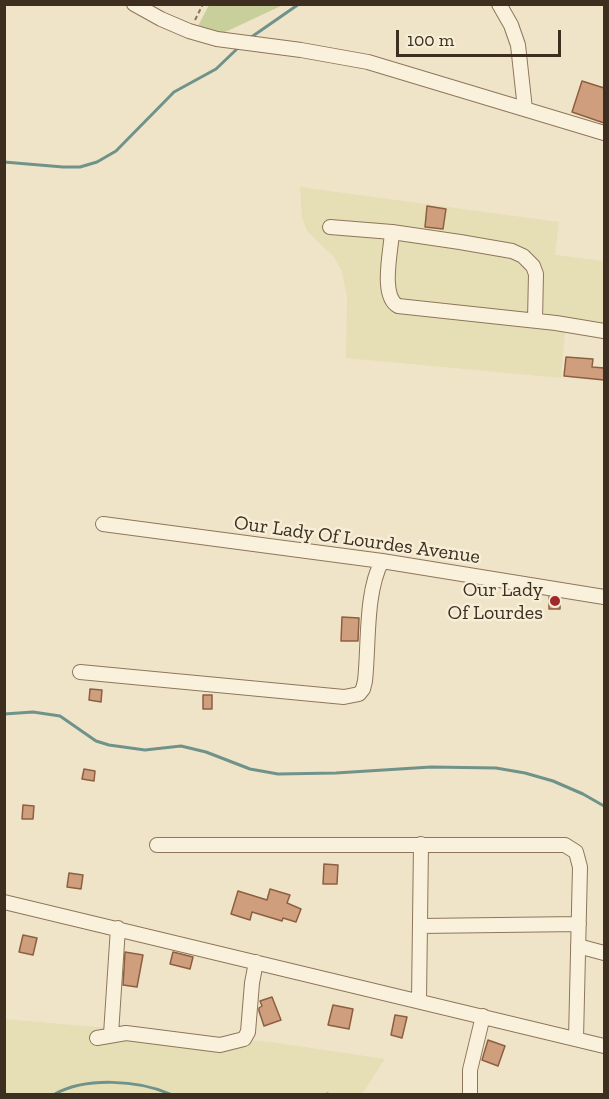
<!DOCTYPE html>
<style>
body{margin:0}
#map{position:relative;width:609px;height:1099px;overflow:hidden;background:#f0e4c8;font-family:"Zilla Slab",serif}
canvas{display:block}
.frame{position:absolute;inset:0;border:6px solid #3d2e20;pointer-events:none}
.scale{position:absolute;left:396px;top:30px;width:165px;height:27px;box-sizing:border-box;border:3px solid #3d2e20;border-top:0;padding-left:8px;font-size:18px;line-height:21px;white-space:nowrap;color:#3d2e20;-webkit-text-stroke:4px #f7eed8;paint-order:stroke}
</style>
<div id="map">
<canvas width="609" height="1099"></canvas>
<div class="frame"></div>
<div class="scale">100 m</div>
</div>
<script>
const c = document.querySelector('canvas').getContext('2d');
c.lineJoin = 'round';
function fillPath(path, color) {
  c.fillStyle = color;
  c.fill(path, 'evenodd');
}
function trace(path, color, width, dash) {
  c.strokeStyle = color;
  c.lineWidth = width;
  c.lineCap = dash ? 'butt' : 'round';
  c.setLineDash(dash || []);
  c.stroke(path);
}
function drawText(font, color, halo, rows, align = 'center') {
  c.font = font + ' "Zilla Slab",serif';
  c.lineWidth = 5;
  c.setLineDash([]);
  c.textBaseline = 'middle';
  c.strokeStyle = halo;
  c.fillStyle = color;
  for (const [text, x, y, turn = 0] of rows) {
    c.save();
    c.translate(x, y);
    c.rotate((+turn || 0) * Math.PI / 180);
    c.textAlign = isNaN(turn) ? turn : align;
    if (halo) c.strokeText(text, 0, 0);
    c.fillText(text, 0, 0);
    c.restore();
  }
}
fillPath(new Path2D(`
 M300,187L559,222L555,255L604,261V328L566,320L561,378L346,358L347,296L342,272L334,257L307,231L302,218Z
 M4,1019L271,1042L385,1059L362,1094H5Z`), '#e6deb5');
fillPath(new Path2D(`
 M209,5H283L223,33L198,26Z`), '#c9cf9b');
trace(new Path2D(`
 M250,38L299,4
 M4,162L63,167H80L97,162L116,151L174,92L216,69L238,48
 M4,714L33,712L60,716L96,741L109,745L145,750L181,746L206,752L250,769L278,774L336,773L431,767L496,768L525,773L553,781L583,794L604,806
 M55,1094C86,1077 138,1080 170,1094
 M327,1094H328`), '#6f938a', 3);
const building = new Path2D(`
 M582,81L604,88V123L572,112Z
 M427,206L446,209L443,229L425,227Z
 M566,357L593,359L592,367L604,368V380L564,376Z
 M549,597L560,599V609H549Z
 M342,617L359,618L358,641H341Z
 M90,689L102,690L101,702L89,700Z
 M203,695H212V709H203Z
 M84,769L95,771L94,781L82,779Z
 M23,805L34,806L33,819H22Z
 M324,864L338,865L337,884H323Z
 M69,873L83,875L81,889L67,887Z
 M270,889L290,895L287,903L301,909L296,922L283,918L282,921L252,912L250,920L231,914L238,891L267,900Z
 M23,935L37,938L33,955L19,952Z
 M125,952L143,955L137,987L123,985Z
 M173,952L193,957L190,969L170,964Z
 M272,997L281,1020L264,1026L259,1011V1008L262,1006L260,1001Z
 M333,1005L353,1009L349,1029L328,1025Z
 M395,1015L407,1017L402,1038L391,1035Z
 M488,1040L505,1046L498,1066L482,1060Z`);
fillPath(building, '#cf9f7d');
trace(building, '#8d5f41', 1.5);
const minor = new Path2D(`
 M134,4L161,19L189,31L217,39L301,50L368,62L604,133
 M499,4L511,25L518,45L525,109
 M330,227L392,232L460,242L512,251L523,256L533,266L536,274L535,320
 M392,232C391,251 380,296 398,306L556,323L604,331
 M103,524L382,561L604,597
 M80,672L344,697L359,694L363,689L365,681C369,646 365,592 382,561
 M157,845H565L576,852L580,867L576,1039
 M4,902L604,1046
 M420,926L579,924
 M578,946L604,953
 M419,1000L421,844
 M111,1034L118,928
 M97,1038L126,1033L220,1045L244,1039L248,1032L252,983L256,962
 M470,1094V1070L483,1016`);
trace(minor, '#8d765c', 16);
trace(new Path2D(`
 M195,20L203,4`), '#8d765c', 2, [4.5, 3]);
trace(minor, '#faf1dc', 14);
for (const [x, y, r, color] of [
 [555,601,6,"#9e2a2b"]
]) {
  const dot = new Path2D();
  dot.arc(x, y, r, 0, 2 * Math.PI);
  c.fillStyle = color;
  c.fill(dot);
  trace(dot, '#f7eed8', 2);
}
drawText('20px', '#3d2e20', '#f7eed8', [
 ["Our Lady Of Lourdes Avenue",357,540,8]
]);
drawText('20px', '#3d2e20', '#f7eed8', [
 ["Our Lady",543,590],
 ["Of Lourdes",543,613]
], 'right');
</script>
